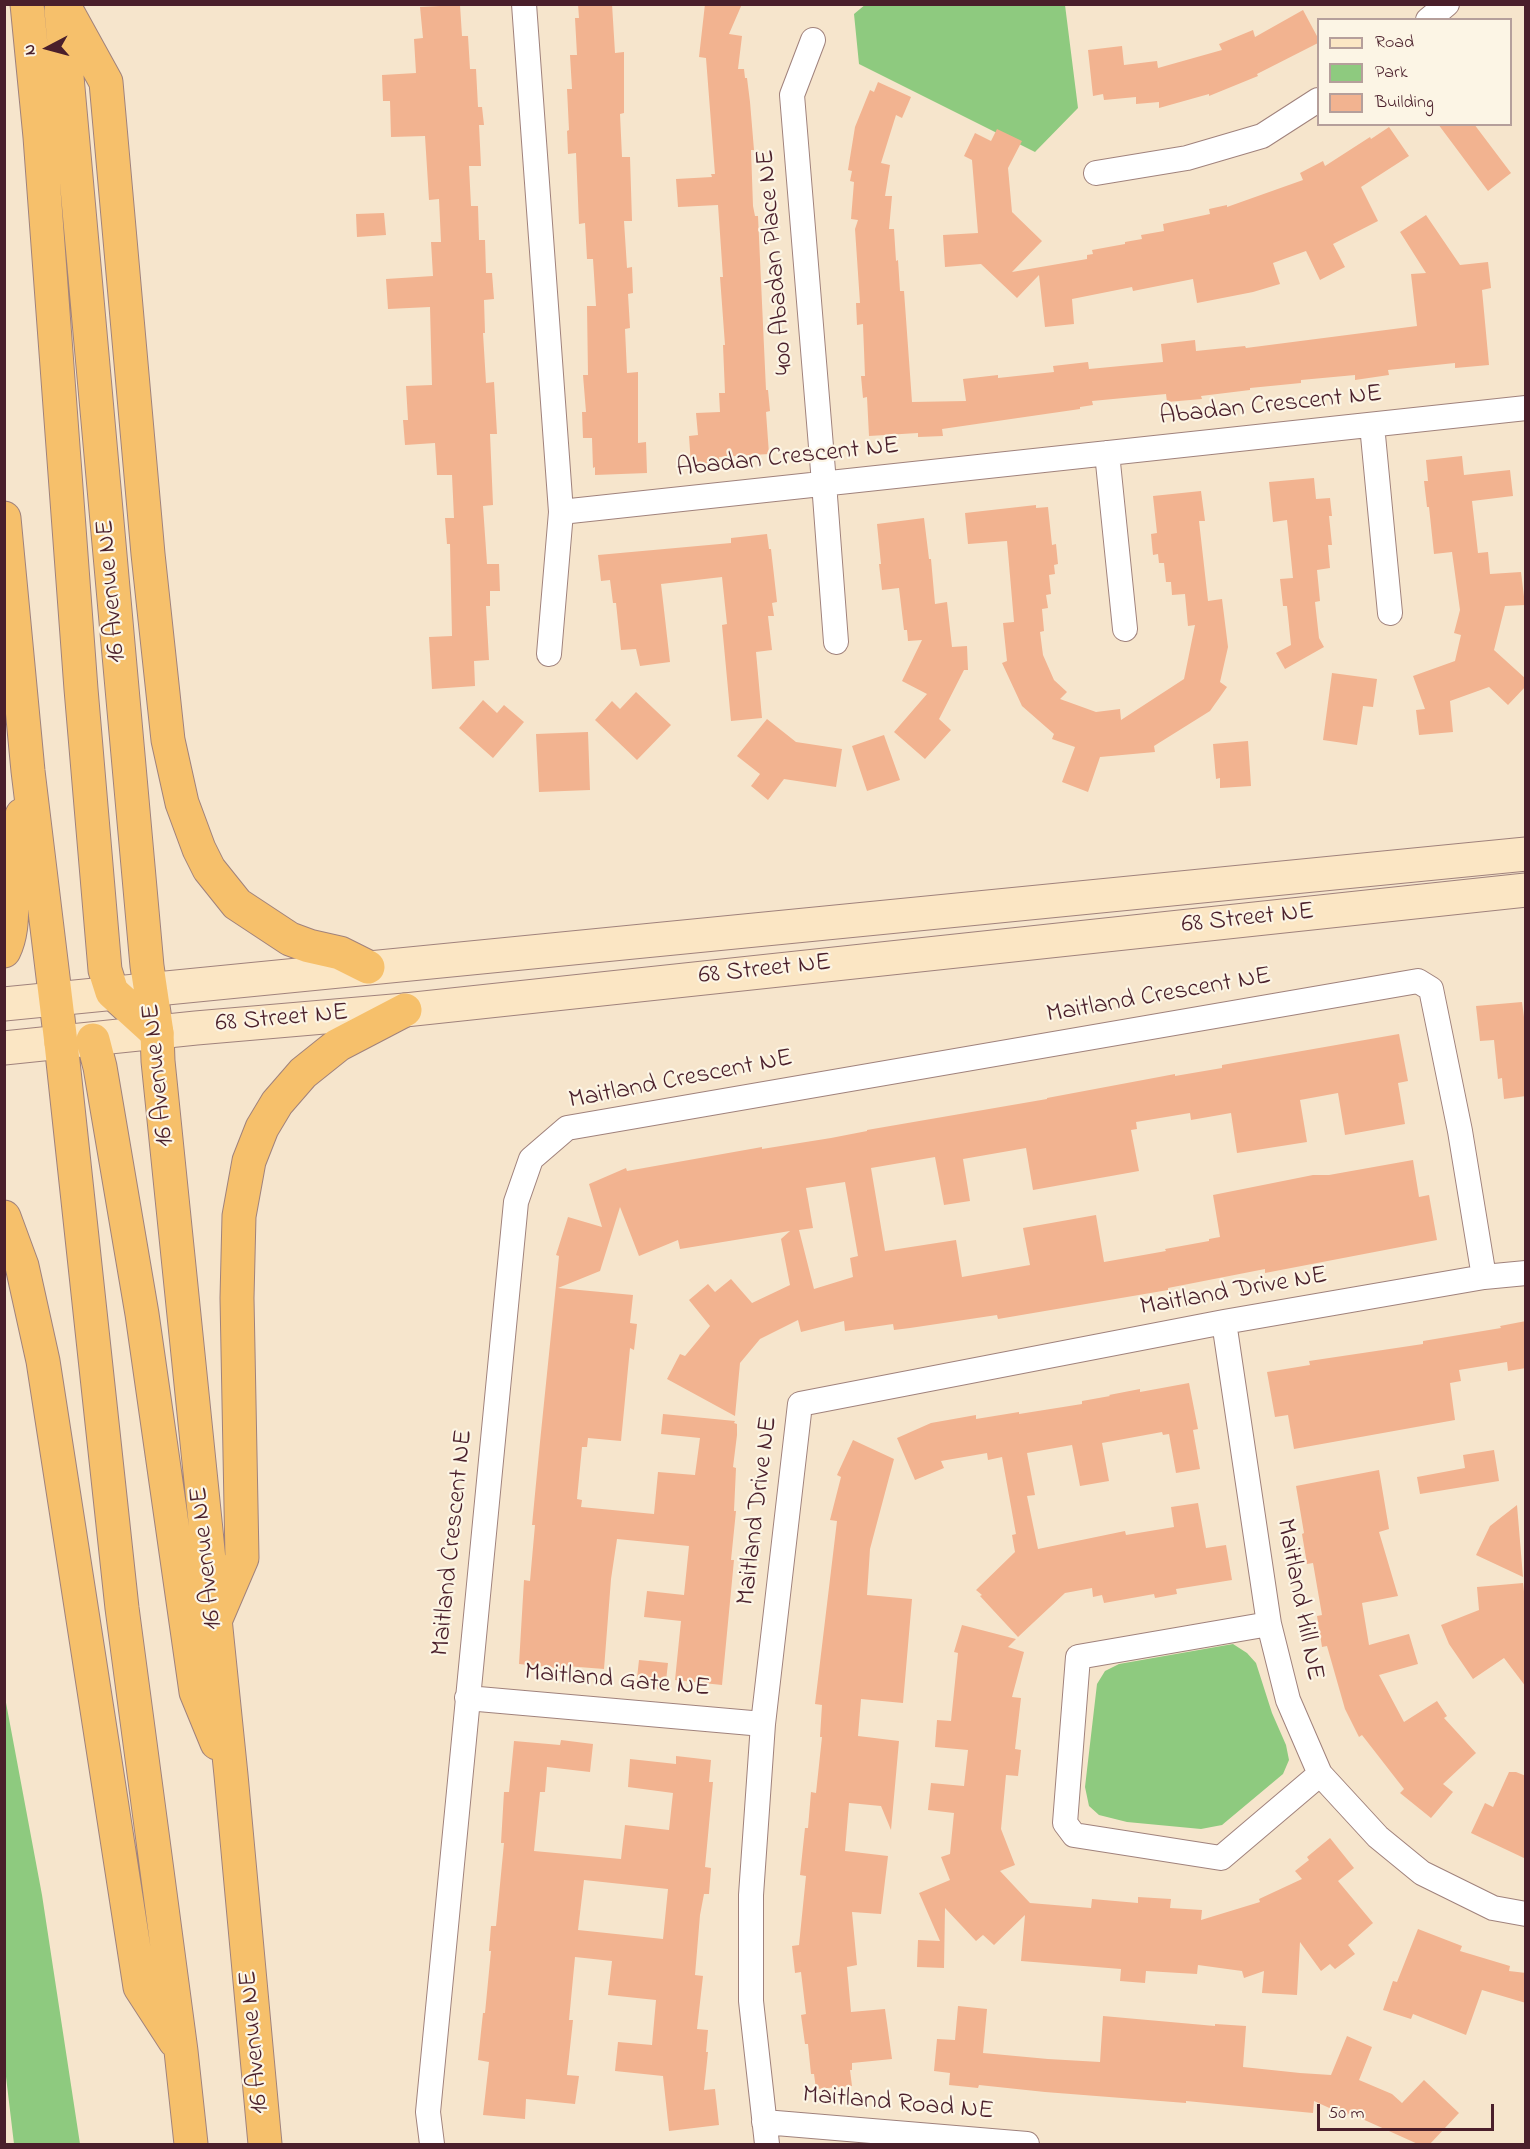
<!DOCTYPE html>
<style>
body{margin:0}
#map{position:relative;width:1530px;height:2149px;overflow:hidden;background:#f6e5cc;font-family:"Indie Flower",sans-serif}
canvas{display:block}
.frame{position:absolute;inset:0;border:6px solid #4a1f2b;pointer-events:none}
.legend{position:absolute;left:1317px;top:18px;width:195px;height:108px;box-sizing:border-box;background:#fcf5e5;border:2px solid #b59f9b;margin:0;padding:8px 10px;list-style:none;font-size:18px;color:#4a1f2b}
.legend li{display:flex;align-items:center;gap:12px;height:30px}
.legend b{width:30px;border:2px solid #b59f9b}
.north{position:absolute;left:18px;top:18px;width:60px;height:60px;-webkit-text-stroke:4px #fcf5e5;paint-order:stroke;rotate:264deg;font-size:16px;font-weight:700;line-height:24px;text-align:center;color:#4a1f2b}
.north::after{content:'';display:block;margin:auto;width:21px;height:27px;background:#4a1f2b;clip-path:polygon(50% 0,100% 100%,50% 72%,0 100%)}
.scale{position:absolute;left:1317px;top:2104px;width:177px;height:27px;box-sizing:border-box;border:3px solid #4a1f2b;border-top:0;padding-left:8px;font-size:18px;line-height:21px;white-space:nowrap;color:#4a1f2b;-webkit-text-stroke:4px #fcf5e5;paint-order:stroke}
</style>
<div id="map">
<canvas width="1530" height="2149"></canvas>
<div class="frame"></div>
<ul class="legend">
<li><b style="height:8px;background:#fbe6c4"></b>Road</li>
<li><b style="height:16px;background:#8eca7f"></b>Park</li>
<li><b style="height:16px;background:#f2b390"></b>Building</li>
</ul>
<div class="north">N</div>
<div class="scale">50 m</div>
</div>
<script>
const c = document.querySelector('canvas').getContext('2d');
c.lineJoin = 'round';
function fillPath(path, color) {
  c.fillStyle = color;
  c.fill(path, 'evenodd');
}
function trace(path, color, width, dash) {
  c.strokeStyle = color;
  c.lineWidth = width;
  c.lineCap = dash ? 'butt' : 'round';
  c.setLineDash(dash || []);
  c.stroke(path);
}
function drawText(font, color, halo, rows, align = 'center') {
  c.font = font + ' "Indie Flower",sans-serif';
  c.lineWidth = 4.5;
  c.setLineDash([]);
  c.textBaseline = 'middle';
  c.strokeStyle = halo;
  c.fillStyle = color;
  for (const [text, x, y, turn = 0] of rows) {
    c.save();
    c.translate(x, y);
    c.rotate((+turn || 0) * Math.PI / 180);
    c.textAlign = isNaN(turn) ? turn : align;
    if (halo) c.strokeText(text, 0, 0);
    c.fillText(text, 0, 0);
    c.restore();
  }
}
fillPath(new Path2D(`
 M866,4L1065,5L1078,108L1035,152L859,64L854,14Z
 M1233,1644L1247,1653L1256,1663L1272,1713L1286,1745L1289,1760L1283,1774L1222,1825L1201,1829L1127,1822L1099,1815L1089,1806L1085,1787L1097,1684L1105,1671L1119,1664Z
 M4,1692L42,1895L80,2144H14L4,2060Z`), '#8eca7f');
fillPath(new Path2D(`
 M578,4H612L615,53L624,52V113L620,114L622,157H630L632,221H624L627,268L632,267L633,293L628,294L630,328L625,329L627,373L638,372V443L646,442L647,473L595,475V467L593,468L592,438H583L582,412H586L583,375H588L587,306H596L593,259H587L585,223L579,224L576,153L568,154L567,131L569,130L567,89H572L570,55H577L575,18H579Z
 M705,4H742L729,34L742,36L738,69H744L745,78H747L750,102L754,150H751L753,206L755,216H758L766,390H768L770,411L766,412L769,454L719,457L720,462L691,465L689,436L698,435L696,413L720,412L719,393H725L723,345H725L720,277H723L718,205L678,207L676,179L712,177L711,174H715L706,58L699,57Z
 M460,5L462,36H468L470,69H476L478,107H482L484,125H479L481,166H469L471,206H478L479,240H485L486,273H492L494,299L484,300L485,333H483L486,383L494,382L497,434H490L493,505L483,506L487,564H499L500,591H490V606H486L489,660L474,661L475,686L432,689L429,637L452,636L450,544H447L445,518H454L452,475H437L435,443L405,445L403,420H408L406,386L432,385L430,307L388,309L386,279L433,276L431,242H441L439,199L429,200L425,136L391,137L390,101H383L382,75L416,73L414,39L423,38L420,7Z
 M1303,10L1318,38V43L1257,74L1258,76L1209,96V94L1159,108V102L1136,104V97L1104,100L1103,94L1093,96L1088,50L1122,46L1124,65L1157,61L1158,68L1222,50L1219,44L1253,30L1255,37Z
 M878,82L911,97L902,118L896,115L881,163L890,165L885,196H892L889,229H894L896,261L898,260L900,291H904L912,402L966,401L963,379L998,375V378L1054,372L1053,366L1088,362L1089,369L1163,362L1161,344L1195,340L1196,351L1245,346L1246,348L1417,326L1411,274L1426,273L1400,232L1426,215L1460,265L1488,262L1491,288L1482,290L1489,365L1455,368V363L1388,370L1389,375L1355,380V375L1301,380V383L1250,388V390L1201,396L1202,399L1167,402L1166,394L1092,401L1093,405L1080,407V409L942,429L943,436L918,437V433L869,436L867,397L863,398L861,376H865L863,324L857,325L856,303H860L855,229L858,220L851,219L854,182L850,181L852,171L848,170L855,127L870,90L874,92Z
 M1438,124H1474L1511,173L1488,191Z
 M1389,127L1409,156L1361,187L1378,221L1333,244L1345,267L1320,280L1306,251L1273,263L1280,284L1253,292L1197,303L1193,279L1133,291L1132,287L1072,299L1074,324L1045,327L1039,275L1017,298L981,264L945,267L943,235L978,233L972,160L964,156L975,133L991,141L997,129L1022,141L1008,168L1012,212L1042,241L1012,272L1087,259V255L1093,254L1092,250L1125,244V242L1142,239L1141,235L1164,231L1163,224L1210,214L1209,209L1227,205V207L1303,180L1300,173L1323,161L1325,166L1370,137L1371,139Z
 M384,213L386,235L357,237L356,214Z
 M1462,456L1464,475L1510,470L1513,496L1472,501L1478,553L1488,552L1490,574L1521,572L1525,605L1505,606L1494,650L1526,679V686L1508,705L1489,687L1450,701L1453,732L1419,735L1416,710L1425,709L1413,676L1455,661L1461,635L1454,633L1460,610L1452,552L1434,554L1429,507H1427L1424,481H1428L1426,460Z
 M1314,478L1316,499L1330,498L1332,516H1329L1332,545H1328L1330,568L1317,570L1320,601L1315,602L1319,638L1324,647L1285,669L1276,653L1291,645L1287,606H1283L1280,579L1293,578L1287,520L1273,522L1269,482Z
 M1201,491L1205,521H1199L1208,601L1222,599L1228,647L1220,682L1227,687L1210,711L1154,746L1155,752L1100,757L1088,792L1062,782L1075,747L1052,739L1054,734L1022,706L1002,663L1007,661L1003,623L1014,622L1007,541L968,544L965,513L1036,505V508L1048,507L1052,545L1056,544L1058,564L1054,565L1055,574L1049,575L1051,594L1046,595L1048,608L1042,609L1044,631L1040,632L1043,655L1054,680L1067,692L1060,699L1096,712L1120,709L1121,720L1184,679L1195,625L1188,626L1185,594L1172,595L1171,582H1166L1164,563H1159L1158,554L1153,555L1151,534L1157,533L1153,496Z
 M924,518L929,559H931L935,604L947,602L952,647L967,646L968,670H964L939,719L951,730L925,759L894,732L927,694L902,681L922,640L908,641L907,630H904L899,588L882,590L879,564H881L877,524Z
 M767,534L769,549H771L777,602L772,603L774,616H768L772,650L756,652L762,718L731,721L722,625L727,624L722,577L661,584L670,662L640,666L636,649L621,650L616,603H613L610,580L601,581L598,555L731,543V538Z
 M1332,673L1377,679L1373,707L1363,706L1357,745L1323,740Z
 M636,692L671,725L637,760L595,720L612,701L620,709Z
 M483,700L497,713L504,705L524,722L493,758L459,728Z
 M767,719L796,742L842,749L836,787L784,779L768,800L751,786L760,774L737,756Z
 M588,732L590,790L539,792L536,734Z
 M884,735L900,780L867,791L852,746Z
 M1248,741L1251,786L1220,788V778L1216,779L1213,744Z
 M1522,1002L1526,1032V1096L1504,1099L1502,1078L1498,1079L1494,1040L1480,1041L1476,1006Z
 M1399,1034L1408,1081L1398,1083L1405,1124L1345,1135L1338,1093L1300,1100L1307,1142L1237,1153L1231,1113L1191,1120L1190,1113L1136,1122L1137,1129L1131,1130L1139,1171L1033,1190L1026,1148L963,1159L970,1201L944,1205L935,1157L871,1168L885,1251L956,1240L962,1277L1030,1265L1023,1228L1096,1215L1104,1262L1166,1251L1165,1249L1209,1241V1239L1220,1237L1213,1195L1313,1175H1329L1413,1160L1419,1197L1429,1195L1437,1240L1265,1273V1269L1168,1288V1290L998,1319L997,1315L910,1328L894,1330L893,1324L845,1331L844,1321L801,1332L798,1320L760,1339L740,1363L735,1416L667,1379L680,1354L685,1356L710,1326L689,1300L708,1284L715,1292L731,1279L752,1303L790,1285L781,1239L790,1231L680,1249L678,1240L639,1256L620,1207L600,1271L558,1288L633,1295L630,1323L637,1324L634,1350L630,1348L621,1441L588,1438L587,1447H582L577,1499L582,1500L581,1507L654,1514L658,1472L695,1475L700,1438L661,1434L663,1414L735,1421L734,1423L737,1424V1435L733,1467L736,1468L734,1511H736L731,1560H734L722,1685L675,1680L681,1621L644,1617L647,1591L684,1595L689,1546L617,1539L611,1579L604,1669L566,1666V1669L519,1664L524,1580L530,1581L535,1525H532L540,1442L559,1256L556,1255L568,1217L602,1227L589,1184L626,1168L627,1171L762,1147V1149L831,1138L867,1131V1130L1047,1099V1098L1175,1074V1076L1222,1068V1065ZM845,1182L858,1256L850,1258L853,1277L814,1289L799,1230L813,1228L806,1188Z
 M1526,1321V1368L1508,1371L1507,1362L1459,1370L1461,1381L1450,1383L1455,1420L1294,1449L1288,1415L1275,1417L1267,1372L1310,1365L1309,1361L1423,1344V1341L1501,1328L1500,1326Z
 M1189,1383L1198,1429L1193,1430L1200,1469L1176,1473L1169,1434L1163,1435L1162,1432L1102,1443L1109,1481L1080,1486L1072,1445L1027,1453L1035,1495L1027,1496L1038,1549L1125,1531L1126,1535L1174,1527L1171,1507L1198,1503L1206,1548L1226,1545L1232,1580L1176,1589L1177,1594L1155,1598L1154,1594L1104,1603L1102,1595L1093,1597L1092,1588L1065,1593L1018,1637L980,1596L982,1595L976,1590L1015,1552L1012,1535L1016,1534L1002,1457L988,1460L987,1453L941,1461L944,1468L915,1480L897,1438L931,1423L976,1415V1419L1019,1412V1414L1082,1404V1401L1110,1396L1109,1395L1140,1389V1392Z
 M853,1440L894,1459L870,1549L867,1595L912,1599L903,1703L861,1699L858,1736L899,1741L891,1830L881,1806L849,1803L845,1851L888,1856L881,1914L852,1912L857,1965L847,1967L851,2012L885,2009L892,2059L852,2063V2070H850L852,2086L816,2089L814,2074H811L808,2044H805L801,2015L806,2014L801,1972L795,1973L792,1946L799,1945L806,1876L800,1875L805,1828H808L811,1792L816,1793L822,1737H820L822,1705L815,1704L837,1521L830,1520L841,1477L837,1475Z
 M1494,1450L1499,1481L1420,1494L1417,1477L1465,1468L1463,1455Z
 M1379,1470L1389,1529L1379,1532L1398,1596L1362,1603L1369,1645L1409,1634L1418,1664L1379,1675L1404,1722L1437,1701L1447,1716L1444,1718L1476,1753L1443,1784L1453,1792L1431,1818L1400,1793L1404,1789L1362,1735L1359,1737L1345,1709L1327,1646L1322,1647L1317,1616L1322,1615L1313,1563L1307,1564L1302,1534L1304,1533L1296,1486Z
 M1517,1505L1523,1577L1476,1555L1490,1526Z
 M1523,1583L1526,1609V1687L1504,1658L1473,1679L1449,1644L1441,1625L1479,1610L1477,1587Z
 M962,1625L1016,1639L1008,1647L1024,1652L1012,1697L1021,1698L1015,1749L1021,1750L1018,1776L1006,1775L1001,1829L1015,1865L1000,1871L1030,1903L1091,1908L1092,1899L1138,1903V1897L1171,1899L1170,1908L1202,1910L1201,1920L1260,1902L1259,1899L1302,1879L1295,1871L1309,1860L1307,1857L1330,1838L1354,1868L1338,1881L1373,1923L1348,1945L1355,1954L1335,1969L1330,1964L1321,1971L1300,1942L1297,1995L1262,1993L1264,1971L1244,1978L1242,1971L1198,1965L1197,1974L1146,1971L1145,1983L1120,1981L1121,1969L1021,1961L1025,1915L994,1945L983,1935L976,1941L945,1908L944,1968L917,1967L918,1940L940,1941L919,1893L950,1880L941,1857L950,1854L954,1813L928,1810L931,1783L964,1786L968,1750L935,1747L937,1720L951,1721L958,1653L954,1652Z
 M639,1660L668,1663L665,1690L636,1687Z
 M561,1740L593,1744L590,1772L547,1767L545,1792H540L534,1851L621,1859L625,1825L669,1830L673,1793L628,1787L630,1759L676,1764V1756L711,1760L709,1782H713L705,1867L711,1868L709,1894H704L700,1915L695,1975L703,1976L697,2029L708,2030L706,2052H708L704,2090L715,2089L719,2125L669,2131L663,2076L615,2071L618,2042L652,2045L656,2000L608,1995L612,1961L575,1957L569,2020H573L567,2075L579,2076L575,2104L526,2099L525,2119L483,2115L489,2062L478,2060L483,2013H485L491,1951H489L491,1926H496L504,1843H501L504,1792H509L514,1741L560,1745ZM584,1880L668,1889L663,1939L578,1930Z
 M1509,1772H1516L1526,1776V1859L1471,1833L1485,1803L1493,1807Z
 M1418,1929L1462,1946L1460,1951L1510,1966L1509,1971L1526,1973V2003L1482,1990L1466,2035L1413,2014L1411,2019L1383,2010L1393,1981L1397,1982Z
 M958,2006L987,2009L983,2053L1048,2059L1100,2062L1103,2016L1215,2026V2024L1246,2026L1243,2067L1300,2073L1331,2075L1347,2036L1372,2047L1359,2080L1392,2094L1402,2103L1424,2080L1459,2113L1429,2145H1420L1349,2113L1347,2116L1314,2101L1313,2113L1186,2101V2103L1045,2092L979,2085L978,2088L949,2085L950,2073L934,2071L937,2039L955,2040Z`), '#f2b390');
const minor = new Path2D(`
 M524,4L561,512L549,654
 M1428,20L1447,4
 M813,40L792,95L824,483L836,642
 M1096,173L1187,158L1262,136L1318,100
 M1372,425L1390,613
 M1107,453L1125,629
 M561,512L1526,408
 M1224,1322L1269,1624L1288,1700L1320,1774L1378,1837L1422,1873L1493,1908L1526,1914
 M1269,1624L1078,1657L1065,1823L1074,1835L1221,1858L1320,1774
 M467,1698L763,1724
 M764,2122L1027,2144
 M432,2144L428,2112L516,1202L531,1159L567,1128L1418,981L1431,989L1460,1131L1484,1277
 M767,2144L751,2001V1895L763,1724L800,1404L1224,1322L1484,1277L1526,1273`);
const secondary = new Path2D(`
 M4,1004L1526,854
 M4,1048L196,1028L405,1010L1526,890`);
const trunk = new Path2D(`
 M27,4L40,137L81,689L105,970L112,992L157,1033
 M63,4L106,82L148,554L168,740L182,803L199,849L209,869L237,904L290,939L309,946L340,953L368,967
 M61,10L147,966L157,1033
 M4,518L28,771L61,1043
 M4,951C15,928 10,905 13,881C15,859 19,837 22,815`);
const motorway = new Path2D(`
 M157,1033L158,1061L231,1775L265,2144
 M93,1040L100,1067L142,1314L196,1692L217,1743
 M61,1043L122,1608L181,2051L191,2144
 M4,1217L22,1266L43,1361L140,1987L175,2041
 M215,1621L242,1558L237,1298L239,1216L249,1161L262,1128L277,1103L303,1073L338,1045L405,1010`);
trace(minor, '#a0827c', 26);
trace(secondary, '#a0827c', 35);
trace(trunk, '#a0827c', 35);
trace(motorway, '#a0827c', 35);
trace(minor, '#fff', 24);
trace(secondary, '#fbe6c4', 33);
trace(trunk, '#f6c06b', 33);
trace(motorway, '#f6c06b', 33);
drawText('26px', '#4a1f2b', '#fcf5e5', [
 ["400 Abadan Place NE",777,262,-95],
 ["Abadan Crescent NE",1271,407,-6],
 ["Abadan Crescent NE",788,459,-6],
 ["16 Avenue NE",113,591,-95],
 ["68 Street NE",1248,920,-6],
 ["68 Street NE",765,971,-6],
 ["Maitland Crescent NE",1159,997,-10],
 ["68 Street NE",282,1020,-5],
 ["16 Avenue NE",160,1075,-96],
 ["Maitland Crescent NE",681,1081,-11],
 ["Maitland Drive NE",1234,1293,-10],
 ["Maitland Drive NE",759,1511,-83],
 ["Maitland Crescent NE",454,1543,-84],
 ["16 Avenue NE",208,1558,-96],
 ["Maitland Hill NE",1298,1600,79],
 ["Maitland Gate NE",617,1682,5],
 ["16 Avenue NE",256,2042,-95],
 ["Maitland Road NE",898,2105,5]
]);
</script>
